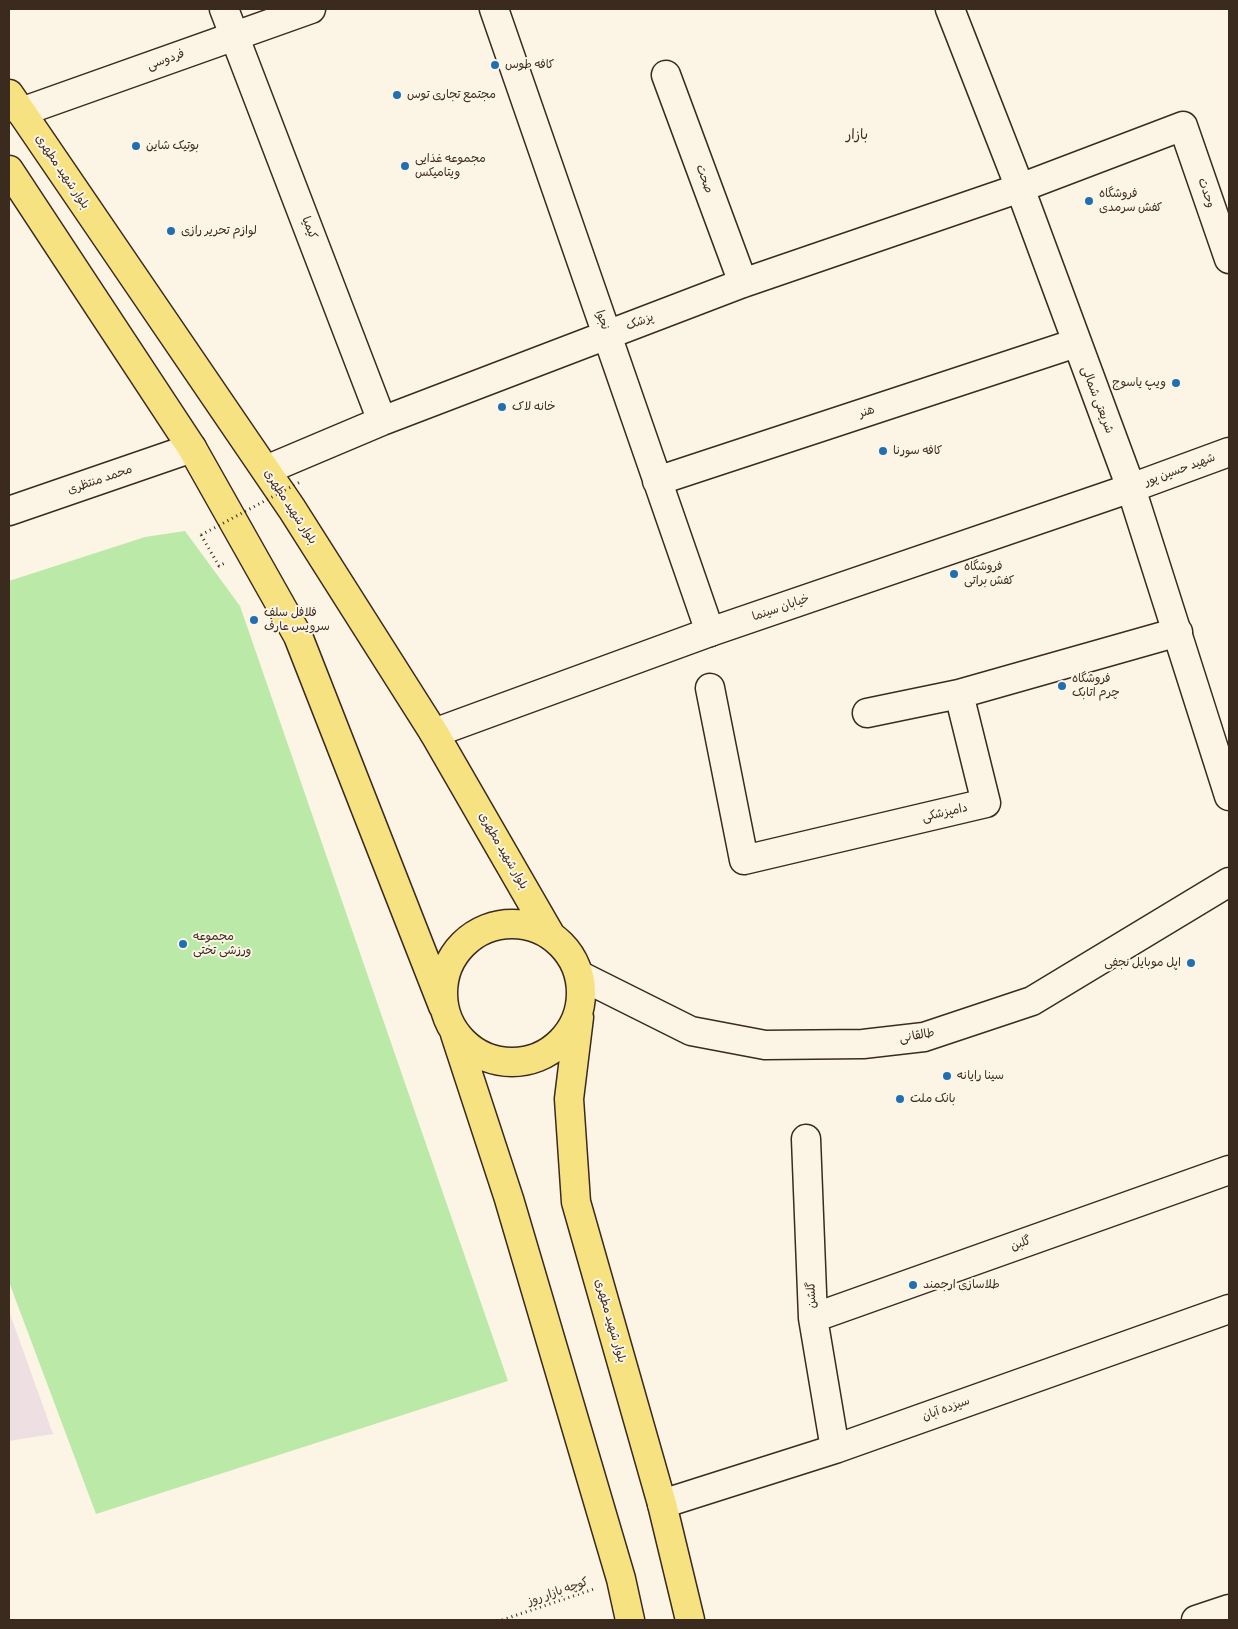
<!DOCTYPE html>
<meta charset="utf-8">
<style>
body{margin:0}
#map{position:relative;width:1238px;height:1629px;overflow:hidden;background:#fcf5e5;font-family:Pangolin,sans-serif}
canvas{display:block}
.frame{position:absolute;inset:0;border:10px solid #3b2a1e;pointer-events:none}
</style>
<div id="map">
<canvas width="1238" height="1629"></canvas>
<div class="frame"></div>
</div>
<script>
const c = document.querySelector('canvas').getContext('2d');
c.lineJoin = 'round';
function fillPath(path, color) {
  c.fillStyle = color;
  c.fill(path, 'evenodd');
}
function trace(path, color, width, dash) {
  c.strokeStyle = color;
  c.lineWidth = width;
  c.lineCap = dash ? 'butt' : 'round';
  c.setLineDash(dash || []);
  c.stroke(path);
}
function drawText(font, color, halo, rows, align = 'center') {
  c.font = font + ' Pangolin,"Playpen Sans Arabic",sans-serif';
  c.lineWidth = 4;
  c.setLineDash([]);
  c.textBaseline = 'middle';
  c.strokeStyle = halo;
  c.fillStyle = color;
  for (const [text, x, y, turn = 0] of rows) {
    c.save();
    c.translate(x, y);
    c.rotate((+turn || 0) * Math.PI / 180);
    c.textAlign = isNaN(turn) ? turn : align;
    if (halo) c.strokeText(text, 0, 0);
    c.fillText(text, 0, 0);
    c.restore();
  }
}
fillPath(new Path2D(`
 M9,1311L53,1434L9,1441Z`), '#eee0e2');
fillPath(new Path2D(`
 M185,531L240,606L508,1381L96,1514L9,1282V581L145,537Z`), '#bae9a8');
const minor = new Path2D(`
 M224,9L382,421
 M494,9L710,632
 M666,75L743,283
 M266,470L382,421L743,283L1020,188L1183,126L1229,259
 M657,481L1076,343
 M710,688L744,860L986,803L959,694L1178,632
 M867,713L959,694
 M806,1139L813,1318L835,1449
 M813,1318L1229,1170
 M662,1504L835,1449L1229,1309`);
const tertiary = new Path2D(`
 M950,9L1020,188L1131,488L1229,796
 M21,112L311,9
 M434,733L710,632L1131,488L1229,452
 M1196,1620L1229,1609`);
const secondary = new Path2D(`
 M9,511L192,448
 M581,976L691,1031L765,1045L863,1044L924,1037L1032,1001L1229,882`);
const primary = new Path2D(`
 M9,94L292,509L434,733L550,934
 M9,170L192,448L298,636L443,1006
 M443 993a69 69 0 1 1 138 0a69 69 0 1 1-138 0Z
 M579,1017L569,1099L576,1202L662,1504L690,1620
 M455,1034L509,1199L621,1579L630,1620`);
trace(minor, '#3b2a1e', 31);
trace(tertiary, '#3b2a1e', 31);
trace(secondary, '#3b2a1e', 31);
trace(primary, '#3b2a1e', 31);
trace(new Path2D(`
 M201,535L219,566L225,563
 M502,1620L594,1589`), '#3b2a1e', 3, [1, 4]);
trace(minor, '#fcf5e5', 28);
trace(tertiary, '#fcf5e5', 28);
trace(secondary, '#fcf5e5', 28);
trace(primary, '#f7e281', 28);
trace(new Path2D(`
 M201,535L302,481`), '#3b2a1e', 3, [1, 4]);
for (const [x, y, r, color] of [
 [495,65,5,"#1f6fb2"],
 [397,95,5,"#1f6fb2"],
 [136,146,5,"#1f6fb2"],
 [405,166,5,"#1f6fb2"],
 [1089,201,5,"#1f6fb2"],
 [171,231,5,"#1f6fb2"],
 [1176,383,5,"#1f6fb2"],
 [502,407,5,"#1f6fb2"],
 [883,451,5,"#1f6fb2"],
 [954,574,5,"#1f6fb2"],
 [254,620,5,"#1f6fb2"],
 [1062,686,5,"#1f6fb2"],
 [183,944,5,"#1f6fb2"],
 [1191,963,5,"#1f6fb2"],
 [947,1076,5,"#1f6fb2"],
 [900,1099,5,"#1f6fb2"],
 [913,1285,5,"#1f6fb2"]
]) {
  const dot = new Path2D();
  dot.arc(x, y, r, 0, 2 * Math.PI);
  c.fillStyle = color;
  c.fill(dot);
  trace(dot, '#fcf5e5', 2);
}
drawText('12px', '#3b2a1e', '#fcf5e5', [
 ["فردوسی",166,60,-20],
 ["بلوار شهید مطهری",62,172,56],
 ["صحت",704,179,70],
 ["وحدت",1206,193,71],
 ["کیمیا",309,228,69],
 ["نجوا",602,320,71],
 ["پزشک",640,322,-21],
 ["شریعتی شمالی",1097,400,69],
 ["هنر",867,412,-18],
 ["شهید حسین پور",1180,470,-20],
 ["محمد منتظری",100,480,-19],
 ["بلوار شهید مطهری",290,507,57],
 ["خیابان سینما",781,608,-19],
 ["دامپزشکی",945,813,-13],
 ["بلوار شهید مطهری",503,851,60],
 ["طالقانی",917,1036,-10],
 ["گلبن",1021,1244,-20],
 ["گلشن",812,1295,-92],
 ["بلوار شهید مطهری",610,1321,74],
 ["سیزده آبان",946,1409,-20],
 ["کوچه بازار روز",558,1592,-19]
]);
drawText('12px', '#3b2a1e', '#fcf5e5', [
 ["کافه طوس",505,65],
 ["مجتمع تجارى توس",407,95],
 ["بوتیک شاین",146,146],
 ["مجموعه غذایی",415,159],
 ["ویتامیکس",415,173],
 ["فروشگاه",1099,194],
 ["کفش سرمدی",1099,208],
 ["لوازم تحریر رازی",181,231],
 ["ویپ یاسوج",1166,383,"right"],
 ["خانه لاک",512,407],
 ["کافه سورنا",893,451],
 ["فروشگاه",964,567],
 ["کفش براتی",964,581],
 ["فلافل سلف",264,613],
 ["سرویس عارف",264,627],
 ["فروشگاه",1072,679],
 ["چرم اتابک",1072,693],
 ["مجموعه",193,937],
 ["ورزشی تختی",193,951],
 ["اپل موبایل نجفی",1181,963,"right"],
 ["سینا رایانه",957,1076],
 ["بانک ملت",910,1099],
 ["طلاسازی ارجمند",923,1285]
], 'left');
drawText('14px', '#3b2a1e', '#fcf5e5', [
 ["بازار",857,135]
]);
</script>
